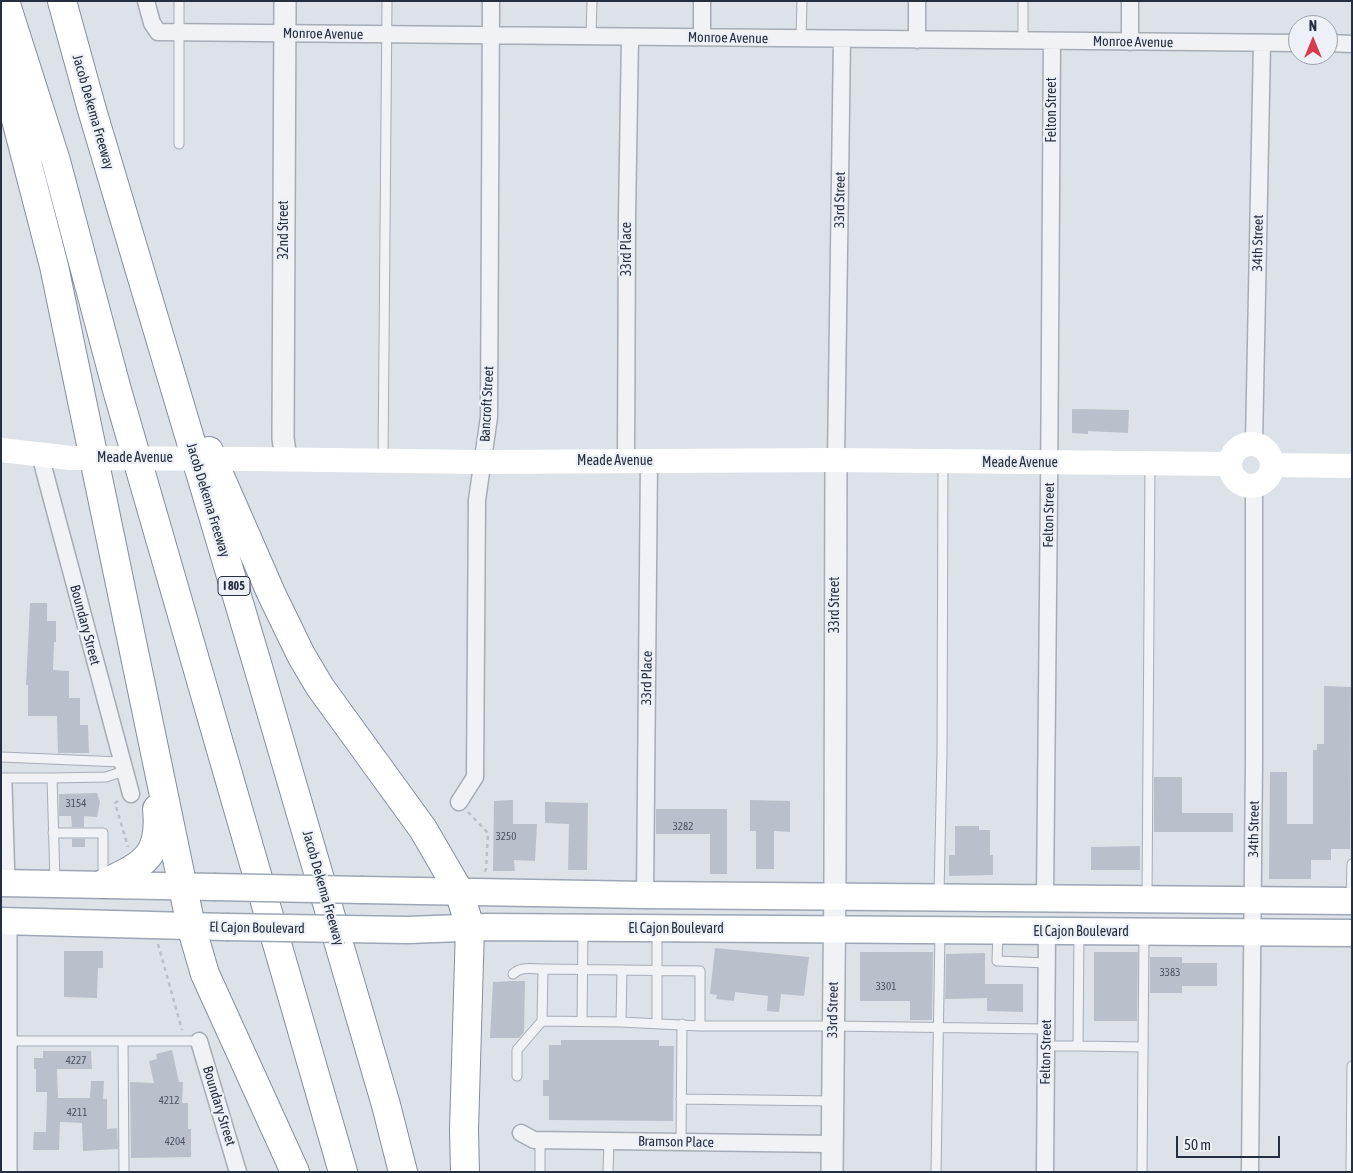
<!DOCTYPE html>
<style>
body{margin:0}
#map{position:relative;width:1353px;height:1173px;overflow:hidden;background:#dde2e8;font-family:"Asap Condensed",sans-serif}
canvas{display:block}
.frame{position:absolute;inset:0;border:2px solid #262f40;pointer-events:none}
.north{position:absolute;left:1288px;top:15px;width:50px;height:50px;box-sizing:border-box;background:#edf0f6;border:1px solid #9da3ad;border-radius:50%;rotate:0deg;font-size:14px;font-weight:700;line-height:20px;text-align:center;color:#262f40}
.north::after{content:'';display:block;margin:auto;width:18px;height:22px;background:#d63a4f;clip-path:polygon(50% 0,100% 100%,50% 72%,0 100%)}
.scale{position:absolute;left:1176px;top:1136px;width:104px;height:22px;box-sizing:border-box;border:2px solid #262f40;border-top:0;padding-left:6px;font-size:15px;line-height:18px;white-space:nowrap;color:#262f40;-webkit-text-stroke:4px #edf0f6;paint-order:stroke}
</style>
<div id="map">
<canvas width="1353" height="1173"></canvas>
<div class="frame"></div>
<div class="north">N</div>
<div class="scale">50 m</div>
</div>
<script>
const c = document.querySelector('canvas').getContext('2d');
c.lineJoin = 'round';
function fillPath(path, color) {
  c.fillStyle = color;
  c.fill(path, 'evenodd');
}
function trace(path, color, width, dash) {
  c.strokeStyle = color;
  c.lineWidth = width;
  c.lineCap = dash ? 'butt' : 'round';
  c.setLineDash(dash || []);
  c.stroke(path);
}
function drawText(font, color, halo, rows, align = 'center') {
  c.font = font + ' "Asap Condensed",sans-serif';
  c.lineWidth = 4.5;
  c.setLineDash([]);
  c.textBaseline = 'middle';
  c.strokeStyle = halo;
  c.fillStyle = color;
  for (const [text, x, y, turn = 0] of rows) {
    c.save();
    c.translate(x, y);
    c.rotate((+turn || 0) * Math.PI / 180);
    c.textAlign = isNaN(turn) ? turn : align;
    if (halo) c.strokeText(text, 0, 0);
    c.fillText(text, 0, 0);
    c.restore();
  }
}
fillPath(new Path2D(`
 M1072,409L1129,410L1128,433L1088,431V434L1072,433Z
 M30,603H47V621H56V642H54L53,670L69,671V698H80V725H88L89,753H58L57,716H28V685H26Z
 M1324,686L1351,687L1350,849H1331V860H1311V879H1269L1270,772H1287V824H1313V750H1317V744H1324Z
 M1154,777H1182V813H1233V832H1154Z
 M97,793L100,802L97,817L84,816V827H72L71,816H59V794Z
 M513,800V824H537L535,861L514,860L515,871H493L494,801Z
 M750,800L790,801V832L774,831V869H756V831H750Z
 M545,802L588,803L587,870H568L569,824L545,823Z
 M656,809H727V874H710V834H656Z
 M955,826H979V830H990V855H993V875L949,876V855H955Z
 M72,839H85V847H72Z
 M1140,846V870H1091V847Z
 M715,948L809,957L804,996L781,994L779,1012L767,1011L768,996L735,992L734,1001L716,999L717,995L710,994Z
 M64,951H103V968H98L97,998L64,997Z
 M860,952H933L932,1020H910V1001H860Z
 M1094,952H1138L1137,1021H1094Z
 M985,953V984H1023V1012L987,1011V998L945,999L946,954Z
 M1150,957H1182V963H1217V986H1182V993H1150Z
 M512,981H525L524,1032L519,1038H490L493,982Z
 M561,1040H659V1046H674L673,1121L549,1120V1096H543V1080H549V1045H561Z
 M172,1050L179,1082H183L182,1103H188V1129H191V1157L131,1158L130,1082L154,1083L149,1061L157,1059L156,1054Z
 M43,1051H91L92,1069H57L58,1098H90L91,1081H104L103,1099H107V1129L117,1128L118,1149L83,1151L82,1123L60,1122L59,1150H33L34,1132H46L47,1092H36V1069H34V1058H43Z`), '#bac0cb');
const service = new Path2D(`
 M179,1V144
 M591,37L592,1
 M801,38L802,1
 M1023,40V1
 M383,460L387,1
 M1,757L121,762
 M1,778H52L55,881
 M52,778L106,777L124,771
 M53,833H103V880
 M939,895L942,753L943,463
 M1147,898L1150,464
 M1351,899L1352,864
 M657,931V1023
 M998,932L997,961L1047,963
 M1079,932L1078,1046L1143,1047
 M513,974C521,966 532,969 543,969
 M582,1021L583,929
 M621,1022L622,970
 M700,1026V971L543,969L542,1021L621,1022L700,1026H833L1046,1029
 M6,1041H199
 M123,1041L124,1172
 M1046,1046H1078
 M517,1076V1050L542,1021
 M681,1099L832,1101
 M681,1142L682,1024
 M540,1172V1140
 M608,1172L609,1141
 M936,1172L940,932
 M1142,1172L1144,933
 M1351,1172L1352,1066`);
const minor = new Path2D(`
 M146,1L152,23L158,32L1298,43
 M1130,1V42
 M702,37V1
 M917,40V1
 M1328,43L1352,44
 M1254,443L1262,43
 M40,455L131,794
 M836,460L842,39
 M626,461L627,217L630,37
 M459,802L475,777L477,500L489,417L491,1
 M645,895L649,461
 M1045,898L1049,493L1052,41
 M199,1041L238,1172
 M521,1133L534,1140L832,1144
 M1045,1172L1047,932
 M1250,1172L1254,761V486`);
const tertiary = new Path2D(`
 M285,1L283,438L286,459
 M1,785L4,883
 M6,921V1172
 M832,1172L835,876L836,460`);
const primary = new Path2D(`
 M1,883L214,887
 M363,890L645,895L1352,901
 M1,921L226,927
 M345,929L408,930L487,927L1352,933`);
const motorway = new Path2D(`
 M5,1L56,161L117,390L343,1172
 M62,1L92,110L256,660L386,1105L403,1172
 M12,40L7,85L54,266L191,926L205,974L295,1172
 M209,451L271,593L301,655L320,687L423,829L459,891L470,927L464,1130L465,1172
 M103,884C142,865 162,858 157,809`);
trace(service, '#a6acb6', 11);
trace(minor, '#a6acb6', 19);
trace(tertiary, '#a6acb6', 24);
trace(primary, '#9ca6b5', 29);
trace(motorway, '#848ea0', 30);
trace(new Path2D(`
 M118,801L115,803L128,847
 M468,812L488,833L486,869L484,873
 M158,944L182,1030`), '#bbbfc7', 2.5, [4, 4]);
trace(service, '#f0f2f6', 9);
trace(minor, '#f0f2f6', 16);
trace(tertiary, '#f0f2f6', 21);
trace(new Path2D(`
 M1230 465a21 21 0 1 1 42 0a21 21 0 1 1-42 0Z
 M1,450L71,458
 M251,459L481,462L836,460L1229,464
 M1272,465L1352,466`), '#fff', 24);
trace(primary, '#fff', 26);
trace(motorway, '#fff', 28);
const primaryBridge = new Path2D(`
 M214,887L363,890
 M226,927L345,929`);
trace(primaryBridge, '#9ca6b5', 29, []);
trace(new Path2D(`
 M71,458L251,459`), '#fff', 24);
trace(primaryBridge, '#fff', 26);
drawText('11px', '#4b5363', null, [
 ["3154",76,804],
 ["3282",683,827],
 ["3250",506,837],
 ["3383",1170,973],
 ["3301",886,987],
 ["4227",76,1061],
 ["4212",169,1101],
 ["4211",77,1113],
 ["4204",175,1142]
]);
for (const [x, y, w] of [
 [234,586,32]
]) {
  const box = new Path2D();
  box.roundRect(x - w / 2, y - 9.5, w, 19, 4);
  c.fillStyle = '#edf0f6';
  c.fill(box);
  trace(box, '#262f40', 1);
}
drawText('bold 12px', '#262f40', null, [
 ["I 805",234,586]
]);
drawText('14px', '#262f40', '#edf0f6', [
 ["Monroe Avenue",323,34,1],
 ["Monroe Avenue",728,38,1],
 ["Monroe Avenue",1133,42,1],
 ["Felton Street",1052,110,-90],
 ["Jacob Dekema Freeway",93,112,74],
 ["33rd Street",840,200,-89],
 ["32nd Street",284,230,-90],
 ["34th Street",1258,243,-89],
 ["33rd Place",627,249,-90],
 ["Bancroft Street",487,404,-87],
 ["Meade Avenue",135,458],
 ["Meade Avenue",615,461],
 ["Meade Avenue",1020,463],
 ["Jacob Dekema Freeway",208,500,73],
 ["Felton Street",1049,515,-89],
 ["33rd Street",835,605,-90],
 ["Boundary Street",85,625,75],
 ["33rd Place",647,678,-89],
 ["34th Street",1254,829,-89],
 ["Jacob Dekema Freeway",323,888,74],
 ["El Cajon Boulevard",257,928,1],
 ["El Cajon Boulevard",676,929],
 ["El Cajon Boulevard",1081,932],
 ["33rd Street",833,1010,-89],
 ["Felton Street",1046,1052,-89],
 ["Boundary Street",219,1106,73],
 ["Bramson Place",676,1142,1]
]);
</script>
